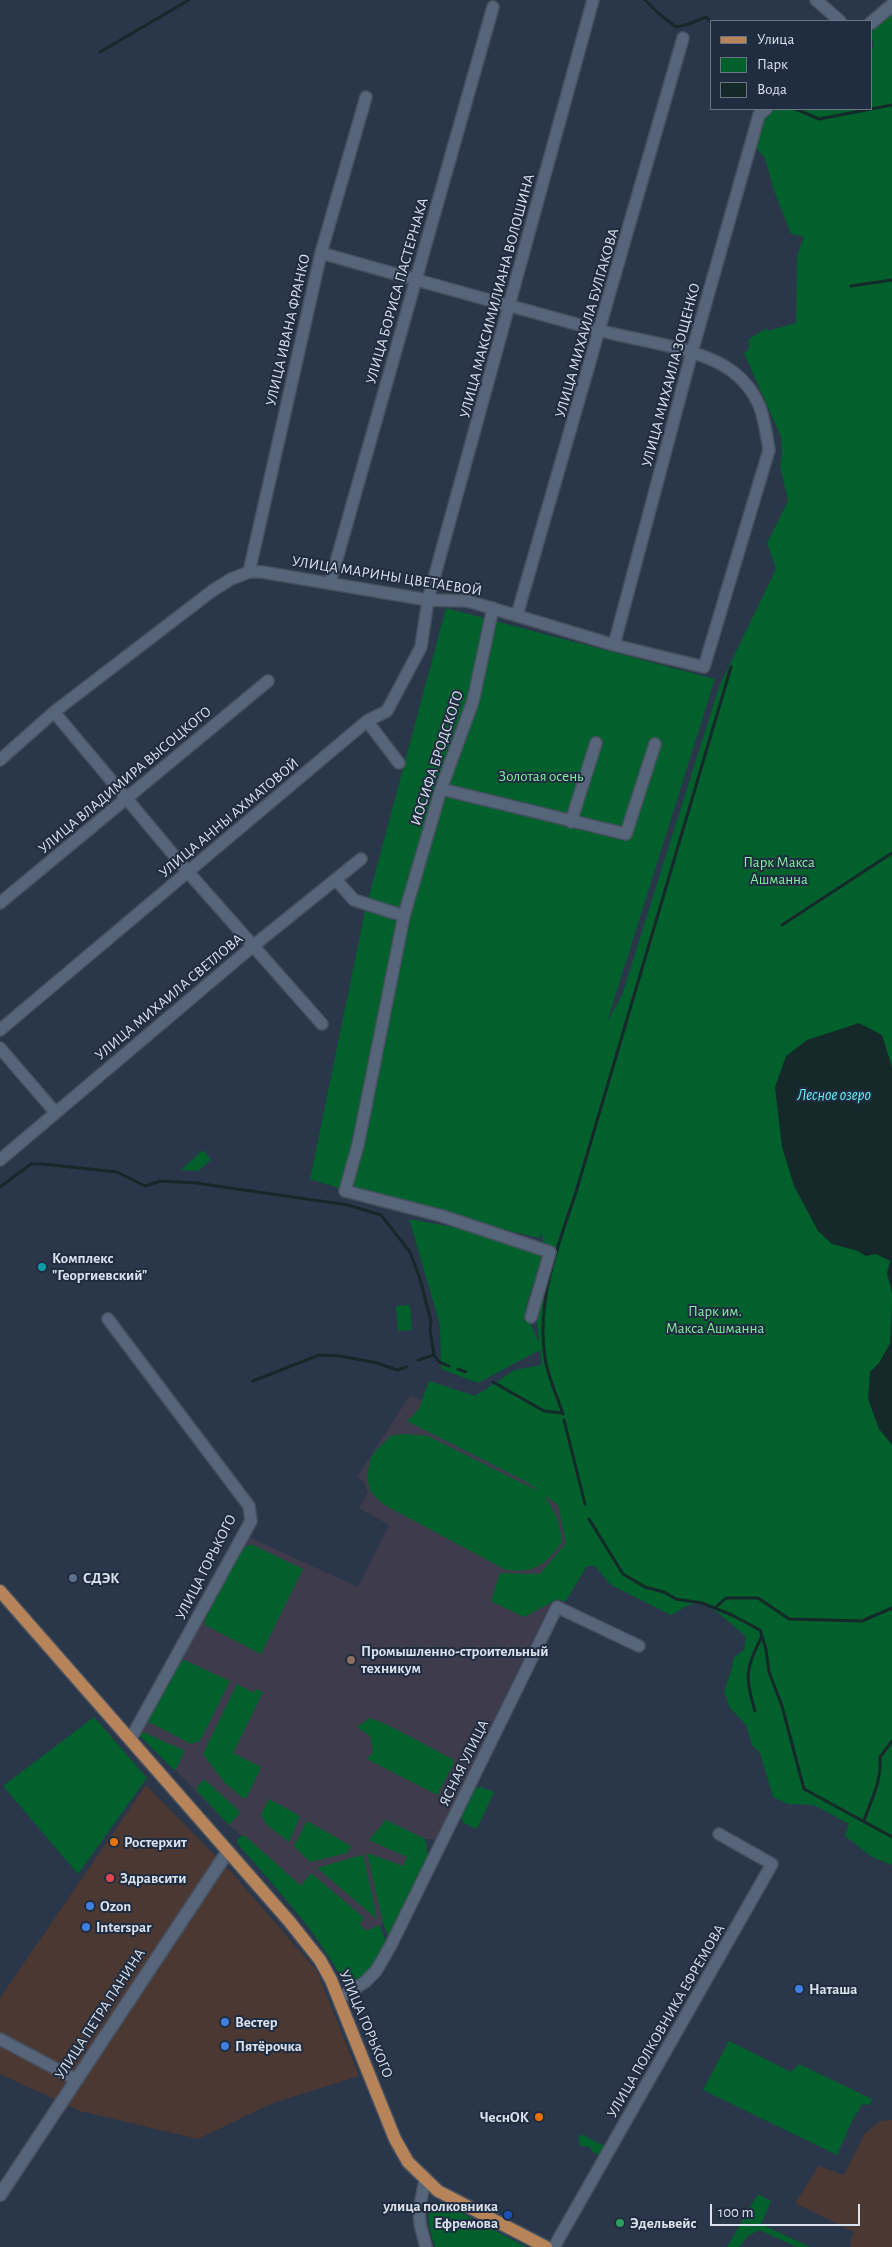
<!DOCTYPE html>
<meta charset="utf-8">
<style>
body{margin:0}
#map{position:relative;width:892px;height:2247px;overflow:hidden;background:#2a3649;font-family:"Alegreya Sans",sans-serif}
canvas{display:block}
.legend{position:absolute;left:710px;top:20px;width:162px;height:90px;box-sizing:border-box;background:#202c3f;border:1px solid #6a7485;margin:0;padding:6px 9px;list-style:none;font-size:15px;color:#d9e1ed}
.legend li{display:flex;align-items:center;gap:10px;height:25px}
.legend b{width:25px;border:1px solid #6a7485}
.scale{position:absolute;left:710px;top:2204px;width:150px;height:22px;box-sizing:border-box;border:2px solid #d9e1ed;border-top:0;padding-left:6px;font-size:15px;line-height:18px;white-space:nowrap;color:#d9e1ed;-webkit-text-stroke:4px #202c3f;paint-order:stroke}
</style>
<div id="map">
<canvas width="892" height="2247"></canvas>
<ul class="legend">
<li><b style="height:6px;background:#b68458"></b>Улица</li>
<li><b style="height:14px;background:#02602c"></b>Парк</li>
<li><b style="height:14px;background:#16292a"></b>Вода</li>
</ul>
<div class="scale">100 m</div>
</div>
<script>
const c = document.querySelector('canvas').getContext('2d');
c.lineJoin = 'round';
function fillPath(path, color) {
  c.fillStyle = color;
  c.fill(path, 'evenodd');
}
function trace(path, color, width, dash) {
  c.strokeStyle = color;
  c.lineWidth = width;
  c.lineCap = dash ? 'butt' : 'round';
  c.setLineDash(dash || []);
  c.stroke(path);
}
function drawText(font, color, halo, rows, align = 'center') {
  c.font = font + ' "Alegreya Sans",sans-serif';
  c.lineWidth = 4;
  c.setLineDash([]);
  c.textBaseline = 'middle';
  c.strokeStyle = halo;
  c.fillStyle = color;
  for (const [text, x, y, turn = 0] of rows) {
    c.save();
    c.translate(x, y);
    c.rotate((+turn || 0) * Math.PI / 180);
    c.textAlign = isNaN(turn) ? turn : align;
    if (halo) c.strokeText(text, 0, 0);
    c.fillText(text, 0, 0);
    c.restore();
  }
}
fillPath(new Path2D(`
 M146,1785L233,1874L317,1971L359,2076L273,2103L198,2139L80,2111L0,2074V1998Z
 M892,2120V2247H850L851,2239L854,2232L795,2203L819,2166L844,2175L865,2133L880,2121Z`), '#4c3832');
fillPath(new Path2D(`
 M410,1395L434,1406L562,1501L577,1549L436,1839H422L370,1949L251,1843L226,1823L139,1732L247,1536L358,1587L389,1525L359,1508L368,1493L365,1483L357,1477Z`), '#3d3b4c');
fillPath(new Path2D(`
 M892,13V1865L872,1857L845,1836L849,1824L814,1805L788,1804L773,1797L760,1753L752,1745L746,1725L730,1708L724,1692L731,1671L734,1657L744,1650L746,1637C734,1627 709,1600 693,1604C686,1605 678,1612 671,1615L611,1585L595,1566H587L565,1602L558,1599L524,1617L491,1601L500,1573L540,1574L566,1543L558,1505L544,1495C555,1512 560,1521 562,1542C545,1565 536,1573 506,1570L383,1504L370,1491L367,1476L371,1457L379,1447L391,1436L404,1434L428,1436L540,1492L527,1482L407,1421L419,1409L429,1381L475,1396L515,1370L542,1365L540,1350L478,1383L441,1369L440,1325L409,1219L480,1232L543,1252L525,1311L539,1343L535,1302L548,1257L541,1233L539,1238L357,1194L310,1179L365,911L446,608L715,679L607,1022L622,995L719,687L776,569L767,543L788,501L780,466L782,452L781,437L744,353L749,349V339L767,328L768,331L796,323L797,256L804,237L791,234L774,191L765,158L755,146L765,109H871V49L874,47L871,32Z
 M203,1150L211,1160L198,1171L181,1170Z
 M410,1305L412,1330L398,1331L396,1306Z
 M248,1545H253L303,1569L261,1654L205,1625V1619L242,1549Z
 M182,1659L230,1681L200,1741L191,1744L147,1721Z
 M237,1684L254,1693L256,1689L263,1692L233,1753L261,1767L247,1797L244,1799L225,1783L203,1754Z
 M94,1717L147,1778L78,1874L3,1786Z
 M370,1718L388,1725L452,1759L454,1763L437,1795L367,1759L373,1752L370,1736L357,1727Z
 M141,1731L185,1751L175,1771L139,1735Z
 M204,1779L239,1811V1814L229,1825L198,1792L196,1789Z
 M480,1787L494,1792L477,1829L464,1823L461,1818L475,1788Z
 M269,1799L300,1816L289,1842L267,1825L261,1815Z
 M386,1820L425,1839L428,1857L389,1938L383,1923L367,1853L403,1866L407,1857L369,1840Z
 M307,1821L351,1846L347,1853L310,1862L294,1846Z
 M244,1835L301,1886L311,1873L363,1917L360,1925L367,1931L379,1925L387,1942C377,1960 368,1976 348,1984L344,1982C316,1930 276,1888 237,1843L238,1838Z
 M362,1855L364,1858L377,1919L317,1868Z
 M729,2041L791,2072L799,2064L872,2099L870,2105L862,2104L852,2121L837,2155L703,2090Z
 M581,2134L606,2147L600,2156L593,2152L589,2146L585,2147L580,2145L578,2138Z
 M758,2194L771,2201L761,2224L810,2247H797L759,2230L748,2236L739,2247H727Z
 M438,2202L443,2203L526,2247H435C431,2233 424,2216 433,2203Z`), '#02602c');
fillPath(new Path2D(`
 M859,1023L882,1035L892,1067V1293L887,1273L890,1261L876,1254L866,1256L858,1251L832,1244L818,1231L794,1186L782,1147L775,1087L786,1056L807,1040Z
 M892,1304V1445L879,1429L868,1399L870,1372L879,1363L890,1343Z`), '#16292a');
trace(new Path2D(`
 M645,0L658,13L676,27L689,24L706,17L711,22
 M100,52L189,0
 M796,109L819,119L892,105
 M851,286L892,280
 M782,925L892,853
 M0,1187L31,1164H43L117,1172L145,1186L160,1181L196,1183L348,1205L381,1215L410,1252L420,1279L431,1321L430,1330L434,1355L439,1362L449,1366
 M418,1360L434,1355
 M458,1369L466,1372
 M253,1381L319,1355L340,1356L377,1363L397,1370L407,1367
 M493,1382L544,1411L562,1413
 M563,1414C557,1396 548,1377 545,1358C536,1300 558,1246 576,1192L731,667
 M564,1420L585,1504
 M589,1519L623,1574L645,1587L664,1592L676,1599L702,1603L732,1615L760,1630L766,1649L769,1672L782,1706L804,1789L892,1837
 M715,1608L726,1598H758L789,1619L862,1621L892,1608
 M755,1711C744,1675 746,1669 762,1636
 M864,1821C871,1799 882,1782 880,1757L892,1741`), '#16292a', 3);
const street = new Path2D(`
 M816,0L840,21
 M249,572L321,253L366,97
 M330,583L493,7
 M493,608L473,701L441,789L404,916L358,1145L345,1191L442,1216L550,1252L531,1317
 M517,615L683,38
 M614,645L692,352L759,115L766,109
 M54,712L188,872L322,1024
 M367,721L399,763
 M0,760L54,712L212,591L231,579L249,572H262L428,600L468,601L614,645L704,667L769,450C764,417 761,393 732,371C699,347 638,341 598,330C506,305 413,279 321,253
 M441,789L626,834L655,744
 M571,822L596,743
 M336,880L354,900L404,916
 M0,903L268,681
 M0,1030L367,721L387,711L421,647L428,600L593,0
 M0,1048L55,1112
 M0,1160L253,946L361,859
 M108,1319L249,1506L251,1521L130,1740
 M339,1998L365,1982L376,1971L391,1945L557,1607L639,1646
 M0,2039L77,2080
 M425,2180L419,2210L420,2224L426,2247
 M554,2247L772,1864L719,1834`);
const secondary = new Path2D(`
 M871,23L892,5
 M0,2195L228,1851`);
const primary = new Path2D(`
 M0,1591L289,1921L320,1960L331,1980L395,2139L408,2162L438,2191L546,2247`);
trace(street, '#465160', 14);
trace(secondary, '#465160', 15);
trace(primary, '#465160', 15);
trace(street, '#57657a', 11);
trace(secondary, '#57657a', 12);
trace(primary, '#b68458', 12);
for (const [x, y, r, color] of [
 [42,1267,5,"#0f9aa8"],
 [73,1578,5,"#5c6f8a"],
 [351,1660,5,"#8d6e63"],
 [114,1842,5,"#e8710a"],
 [110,1878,5,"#e0444e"],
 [90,1906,5,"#3f7fe0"],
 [86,1927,5,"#3f7fe0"],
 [799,1989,5,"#3f7fe0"],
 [225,2022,5,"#3f7fe0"],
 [225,2046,5,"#3f7fe0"],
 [539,2117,5,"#e8710a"],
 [508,2215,5,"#1a4fb4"],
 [620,2223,5,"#2e9e5b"]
]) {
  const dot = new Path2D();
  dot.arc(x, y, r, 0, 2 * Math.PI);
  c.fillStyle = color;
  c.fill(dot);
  trace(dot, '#202c3f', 2);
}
drawText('15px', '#d9e1ed', '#202c3f', [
 ["УЛИЦА БОРИСА ПАСТЕРНАКА",397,291,-74],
 ["УЛИЦА МАКСИМИЛИАНА ВОЛОШИНА",497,296,-75],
 ["УЛИЦА МИХАИЛА БУЛГАКОВА",587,323,-74],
 ["УЛИЦА ИВАНА ФРАНКО",288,330,-77],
 ["УЛИЦА МИХАИЛА ЗОЩЕНКО",671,375,-75],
 ["УЛИЦА МАРИНЫ ЦВЕТАЕВОЙ",387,576,9],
 ["ИОСИФА БРОДСКОГО",437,758,-72],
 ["УЛИЦА ВЛАДИМИРА ВЫСОЦКОГО",125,780,-40],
 ["УЛИЦА АННЫ АХМАТОВОЙ",229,818,-40],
 ["УЛИЦА МИХАИЛА СВЕТЛОВА",169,997,-40],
 ["УЛИЦА ГОРЬКОГО",206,1567,-63],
 ["ЯСНАЯ УЛИЦА",464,1763,-64],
 ["УЛИЦА ПЕТРА ПАНИНА",100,2014,-57],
 ["УЛИЦА ПОЛКОВНИКА ЕФРЕМОВА",666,2021,-60],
 ["УЛИЦА ГОРЬКОГО",366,2024,67]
]);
drawText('15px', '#81ef9f', '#202c3f', [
 ["Золотая осень",541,776],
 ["Парк Макса",779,862],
 ["Ашманна",779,879],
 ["Парк им.",715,1311],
 ["Макса Ашманна",715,1328]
]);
drawText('bold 15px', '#d9e1ed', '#202c3f', [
 ["Комплекс",52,1258],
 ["\"Георгиевский\"",52,1275],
 ["СДЭК",83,1578],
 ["Промышленно-строительный",361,1651],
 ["техникум",361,1668],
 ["Ростерхит",124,1842],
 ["Здравсити",120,1878],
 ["Ozon",100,1906],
 ["Interspar",96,1927],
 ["Наташа",809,1989],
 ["Вестер",235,2022],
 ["Пятёрочка",235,2046],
 ["ЧеснОК",529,2117,"right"],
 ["улица полковника",498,2206,"right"],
 ["Ефремова",498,2223,"right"],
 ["Эдельвейс",630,2223]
], 'left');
drawText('italic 16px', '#63eff7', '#202c3f', [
 ["Лесное озеро",834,1095]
]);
</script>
